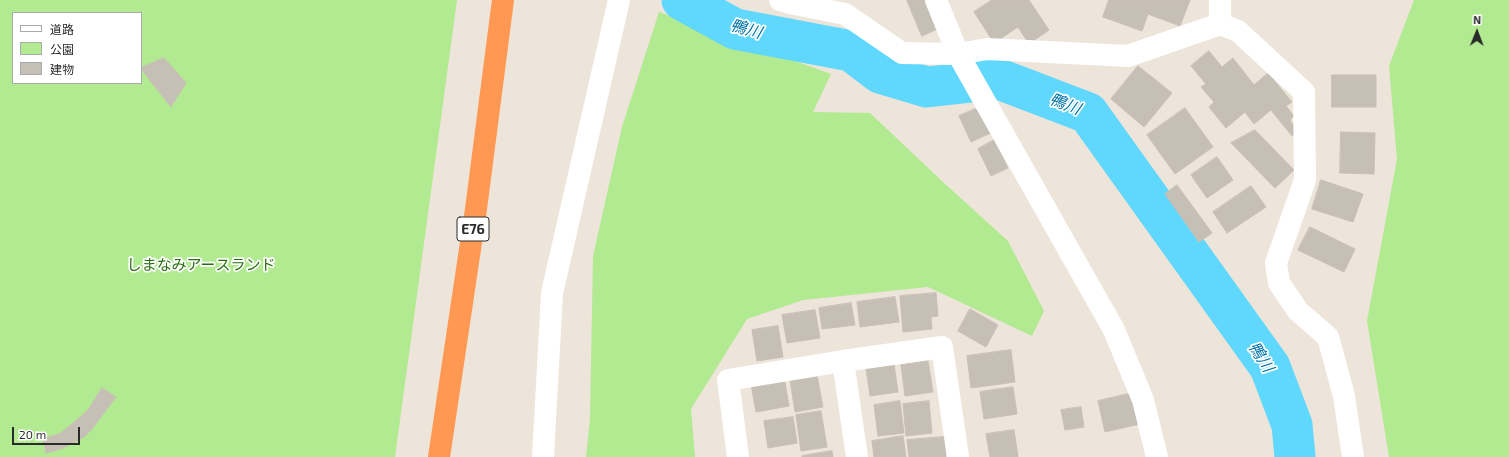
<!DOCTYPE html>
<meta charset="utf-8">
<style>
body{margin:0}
#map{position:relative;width:1509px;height:457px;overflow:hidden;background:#ede4da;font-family:"Exo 2","Noto Sans JP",sans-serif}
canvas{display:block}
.legend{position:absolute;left:12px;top:12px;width:130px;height:72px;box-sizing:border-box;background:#fff;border:1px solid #aaa;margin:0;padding:5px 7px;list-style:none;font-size:12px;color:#2a2a2a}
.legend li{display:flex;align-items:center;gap:8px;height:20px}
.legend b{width:20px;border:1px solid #aaa}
.north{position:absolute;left:1457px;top:12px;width:40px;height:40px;-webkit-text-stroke:3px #fff;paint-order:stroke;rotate:1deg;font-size:11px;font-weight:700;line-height:16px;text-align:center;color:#2a2a2a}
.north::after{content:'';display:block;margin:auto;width:14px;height:18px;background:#2a2a2a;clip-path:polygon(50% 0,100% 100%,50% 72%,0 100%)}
.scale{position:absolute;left:12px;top:427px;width:68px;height:18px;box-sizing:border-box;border:2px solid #2a2a2a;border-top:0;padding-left:5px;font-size:12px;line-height:14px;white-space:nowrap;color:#2a2a2a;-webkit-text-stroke:3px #fff;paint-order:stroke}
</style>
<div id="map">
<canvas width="1509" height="457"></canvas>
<ul class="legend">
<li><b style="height:5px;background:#fff"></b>道路</li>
<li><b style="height:11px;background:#b1ea90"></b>公園</li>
<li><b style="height:11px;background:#c5bfb6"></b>建物</li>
</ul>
<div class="north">N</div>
<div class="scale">20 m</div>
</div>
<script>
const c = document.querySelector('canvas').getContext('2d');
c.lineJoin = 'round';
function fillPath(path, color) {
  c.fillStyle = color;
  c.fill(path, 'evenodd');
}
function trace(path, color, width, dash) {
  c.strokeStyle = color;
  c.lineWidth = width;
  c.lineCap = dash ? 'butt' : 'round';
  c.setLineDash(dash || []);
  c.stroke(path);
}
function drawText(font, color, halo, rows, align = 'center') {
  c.font = font + ' "Exo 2","Noto Sans JP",sans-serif';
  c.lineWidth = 3.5;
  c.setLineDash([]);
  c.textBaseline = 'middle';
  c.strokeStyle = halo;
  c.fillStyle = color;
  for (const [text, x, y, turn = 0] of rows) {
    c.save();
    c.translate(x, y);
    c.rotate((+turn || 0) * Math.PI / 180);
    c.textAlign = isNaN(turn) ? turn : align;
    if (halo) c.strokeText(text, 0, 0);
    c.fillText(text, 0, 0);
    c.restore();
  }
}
fillPath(new Path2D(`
 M0,0H457L395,457H0ZM13,13H141V83H13Z
 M1414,0H1509V457H1389L1367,321L1397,159L1389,66Z
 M659,12L831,74L813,112L870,113L944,183L1008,241L1044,311L1032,336L928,287L803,300L747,319L691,409L695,457H586L590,419L593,256L622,127Z`), '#b1ea90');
trace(new Path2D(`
 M682,0L735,29L851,51L880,73L927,87L999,79L1088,113L1270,367L1292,425L1295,457`), '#60d7fc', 41);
const building = new Path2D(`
 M907,0H930L942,27L922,36Z
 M992,0H1029L1049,30L1029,44L1018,27L994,43L974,12Z
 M1109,0H1190L1180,26L1148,14L1142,31L1103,17Z
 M1209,51L1222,67L1233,58L1254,85L1268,73L1292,102L1286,106L1294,116L1290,120L1298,131L1292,136L1271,110L1254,124L1245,112L1226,128L1209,107L1214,102L1201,87L1206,84L1191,66Z
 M164,58L186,83L171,107L141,69V68Z
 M1138,66L1172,93L1144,127L1111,99Z
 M1332,75H1376V107H1332Z
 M982,106L995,131L971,142L959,116Z
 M1185,108L1213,147L1175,174L1147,135Z
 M1255,130L1294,170L1275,188L1231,143Z
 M1341,132L1375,133L1374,174L1340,173Z
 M994,140L1008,168L991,176L978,149Z
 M1217,157L1233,180L1207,198L1191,175Z
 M1321,180L1363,194L1353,222L1312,209Z
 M1177,185L1212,233L1199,242L1165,194Z
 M1251,186L1266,207L1227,233L1213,212Z
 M1310,227L1355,249L1344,272L1298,250Z
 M936,293L938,316L931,317L932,329L903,332L900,296Z
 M895,297L899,322L860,327L857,302Z
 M851,303L855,325L822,329L819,308Z
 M970,309L998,325L986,347L958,331Z
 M815,310L820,338L787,343L782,315Z
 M778,326L783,357L757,361L752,330Z
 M1011,350L1015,382L971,388L967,356Z
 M928,361L933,392L905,396L901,365Z
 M894,364L898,392L870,396L866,368Z
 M817,375L823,407L795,412L790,380Z
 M784,377L789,406L756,412L751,384Z
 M1013,387L1017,414L984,419L980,392Z
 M102,388L116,397L92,429L84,437L61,449L46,453L43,439L61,433L79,418L88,410Z
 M1137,392L1144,423L1105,432L1098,401Z
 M900,401L904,433L878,436L874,405Z
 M929,401L932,433L906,436L903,404Z
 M1081,407L1084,427L1065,430L1061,410Z
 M821,411L827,447L801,451L796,415Z
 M793,417L797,443L768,448L764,421Z
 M1014,430L1018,457H990L986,434Z
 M903,436L906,457H874L872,441Z
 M944,437L946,457H909L907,440Z
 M832,451L833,457H802V456Z`);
fillPath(building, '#c5bfb6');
trace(building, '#c9c0b3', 1);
trace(new Path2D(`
 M780,0L790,3L845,14L902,53L958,54L987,49L1128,56L1220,24L1238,31L1304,92L1305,180L1276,263L1279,283L1298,311L1328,337L1344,396L1353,457
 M936,0L958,54L1114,330L1143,400L1157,457
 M1220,24V0
 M843,361L857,457
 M543,457L552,293L619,0
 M738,457L728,380L843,361L942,347L958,457`), '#fff', 22);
trace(new Path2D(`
 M439,457L476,209L503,0`), '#ff9853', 22);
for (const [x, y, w] of [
 [473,229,32]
]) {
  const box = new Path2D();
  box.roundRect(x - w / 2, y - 12, w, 24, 3);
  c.fillStyle = '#fff';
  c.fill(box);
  trace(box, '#2a2a2a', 1);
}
drawText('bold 14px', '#2a2a2a', null, [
 ["E76",473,229]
]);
drawText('15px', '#286e12', '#fff', [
 ["しまなみアースランド",201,265]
]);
drawText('italic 16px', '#0073a7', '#fff', [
 ["鴨川",746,29,16],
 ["鴨川",1065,104,21],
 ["鴨川",1261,357,58]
]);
</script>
